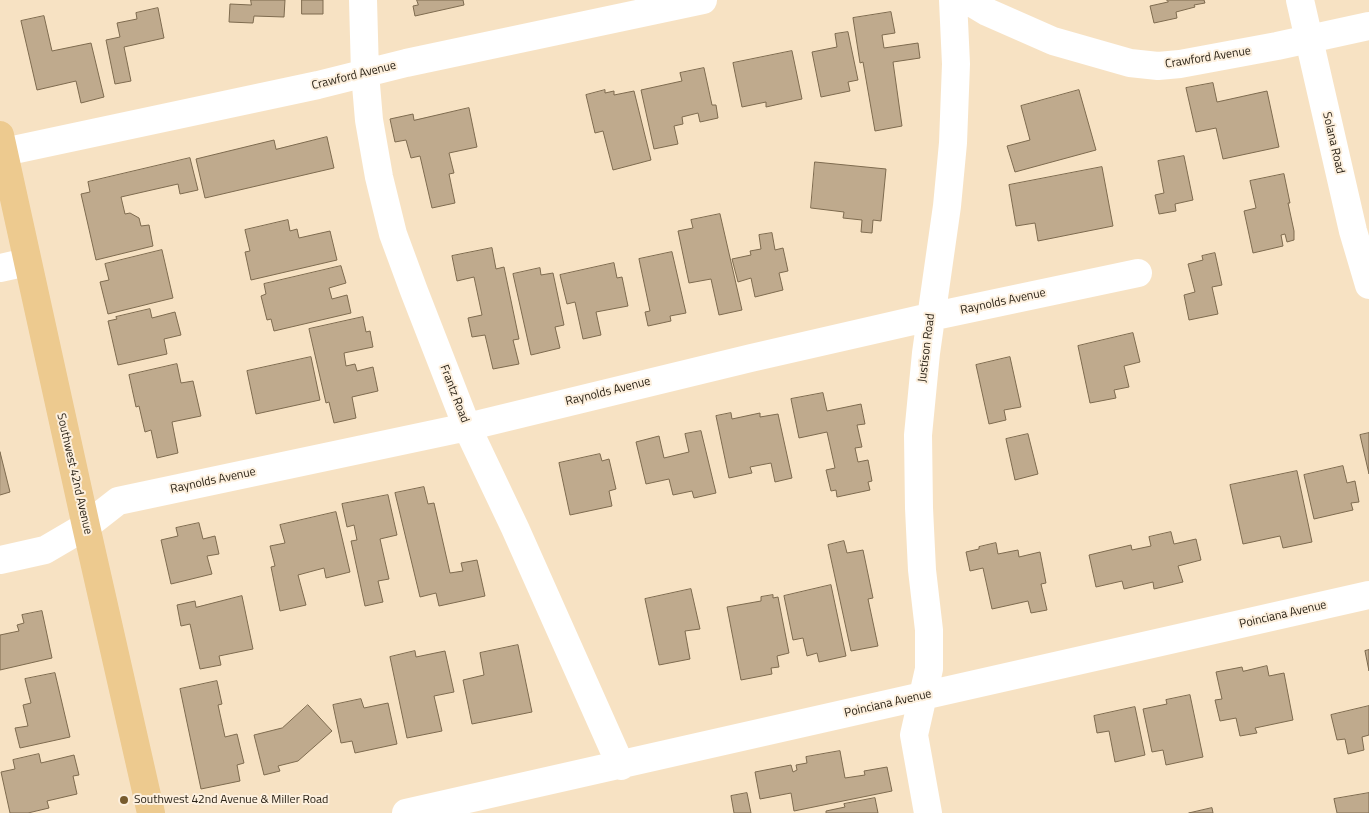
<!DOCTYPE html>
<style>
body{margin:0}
canvas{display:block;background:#f7e2c3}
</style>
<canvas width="1369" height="813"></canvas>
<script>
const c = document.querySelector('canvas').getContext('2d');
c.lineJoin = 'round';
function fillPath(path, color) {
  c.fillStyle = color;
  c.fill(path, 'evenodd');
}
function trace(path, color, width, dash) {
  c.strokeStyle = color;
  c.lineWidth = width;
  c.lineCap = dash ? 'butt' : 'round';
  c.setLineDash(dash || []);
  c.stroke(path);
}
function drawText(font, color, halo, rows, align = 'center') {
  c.font = font + ' "Titillium Web",sans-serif';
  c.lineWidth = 4;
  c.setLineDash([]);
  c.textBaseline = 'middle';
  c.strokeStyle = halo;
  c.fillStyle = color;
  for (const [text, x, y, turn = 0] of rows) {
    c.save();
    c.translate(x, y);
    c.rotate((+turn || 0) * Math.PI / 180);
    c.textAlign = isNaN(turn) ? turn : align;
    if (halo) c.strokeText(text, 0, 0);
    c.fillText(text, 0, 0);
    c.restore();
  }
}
const building = new Path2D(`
 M251,0H285L284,17L254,16L253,23L229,22L230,4L251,5Z
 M302,0H323V14H302Z
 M417,0H463L464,5L415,16L413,6L418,5Z
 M1167,0H1204L1205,3L1194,5L1195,7L1176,12L1177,18L1154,23L1150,6L1168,2Z
 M158,8L164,38L124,47L131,81L115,84L106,40L120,37L117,23L137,19L136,13Z
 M891,12L895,33L882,35L884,48L918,43L920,58L893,62L902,126L875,131L863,62L860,63L853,18Z
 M44,16L52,51L91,43L104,97L81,103L76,81L37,90L21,21Z
 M848,32L858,80L848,82L850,91L821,97L812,52L837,47L835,34Z
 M792,51L802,99L766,107V102L742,107L733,63Z
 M704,68L712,105H716L718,118L700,122L698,113L682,117L683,124L674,126L678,144L654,149L641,90L682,81L680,73Z
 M1213,83L1217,102L1267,91L1279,147L1223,159L1216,128L1196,132L1186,88Z
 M605,90V93L614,91V95L634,91L651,160L613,170L603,131L595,133L586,95Z
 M1079,90L1096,150L1015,172L1007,146L1030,140L1021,106Z
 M469,108L477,147L449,153L454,173L449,174L455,203L432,208L420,156L411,158L406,140L395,142L390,119L413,114L414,120Z
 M327,137L334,168L205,198L196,159L274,140L276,149Z
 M1184,156L1193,200L1175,204L1176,211L1159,214L1155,195L1164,193L1158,161Z
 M190,158L198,190L180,194L178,184L121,197L125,214L130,213L139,218L141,226L149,225L153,246L96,260L81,194L90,192L88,182Z
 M815,162L886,169L881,221L873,220L872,233L861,232L862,220L843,218L844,212L811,208Z
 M1102,167L1113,226L1038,241L1035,223L1016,226L1009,185Z
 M1284,174L1290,203H1288L1294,231V240L1287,242L1285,234L1281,235L1283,246L1253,253L1244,211L1256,208L1250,181Z
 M720,214L742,310L719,315L711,279L689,283L678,231L693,228L691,220Z
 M288,220L290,231L297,229L299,238L330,231L337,260L251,280L245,252L250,251L245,230Z
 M772,233L775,250L783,248L788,271L779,273L783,290L755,297L751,278L738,282L732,259L751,255L750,251L761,249L759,235Z
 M492,248L496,269L504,267L519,339L513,340L519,364L493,369L485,335L472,337L468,318L482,315L474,277L457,281L452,256Z
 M162,250L173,298L108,314L100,282L109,280L105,264Z
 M672,252L686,313L670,316L671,321L648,326L645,312L650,311L639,259Z
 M1215,253L1222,285L1212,287L1218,314L1189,320L1184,295L1195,292L1188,264L1203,260L1202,256Z
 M614,263L617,278L622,277L628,306L596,312L601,335L583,339L575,302L567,304L560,275Z
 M341,266L346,283L329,288L332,299L347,295L351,313L274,331L271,319L267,320L261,296L266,294L264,284Z
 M540,268L541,275L553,273L564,325L555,327L560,348L531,355L513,274Z
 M150,309L152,318L175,312L181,335L164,339L167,354L118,365L108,321L117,319L116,317Z
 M363,317L366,332L370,331L373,347L344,353L346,366L355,364L357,371L373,367L378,391L352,397L356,418L334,423L329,402L326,403L309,329Z
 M1133,333L1140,362L1124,366L1129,387L1114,390L1116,398L1090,403L1078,346Z
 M311,357L320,400L256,414L247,371Z
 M1010,357L1021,407L1004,410L1006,420L989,424L976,365Z
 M177,364L181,383L193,381L201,416L172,422L178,453L157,458L151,430L145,432L139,406L136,407L129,375Z
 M823,393L827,411L861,404L865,424L857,425L862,447L855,448L858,462L868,460L872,481L868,482L870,490L837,497L836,490L831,491L826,470L835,468L827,432L799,438L791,399Z
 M731,413L732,419L760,413V417L778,414L792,478L775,482L771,463L750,467L752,473L729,478L716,416Z
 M701,431L716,493L694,498L692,491L673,495L669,479L646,484L636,442L659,436L664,458L689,452L685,434Z
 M1369,433V474L1360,435Z
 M1028,434L1038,474L1015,480L1006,439Z
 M0,452L10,492L0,495Z
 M600,454L602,461L609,459L616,489L609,491L612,506L570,515L559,463Z
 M1343,466L1347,483L1355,481L1359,502L1351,503L1353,510L1314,519L1304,475Z
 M1297,471L1312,542L1283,548L1280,536L1243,544L1230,485Z
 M424,487L428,504L434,503L450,573L463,571L461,563L477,560L485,596L439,606L436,593L420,597L395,493Z
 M388,495L397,535L380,539L389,579L378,581L383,602L365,606L351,541L357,540L354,525L347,527L342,504Z
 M336,512L350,572L326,578L324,568L298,575L306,605L280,611L271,567L275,566L270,546L285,543L280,525Z
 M199,523L203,539L215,536L219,554L207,556L212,574L171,584L161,540L178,536L176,528Z
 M1171,532L1174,544L1196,539L1201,560L1178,566L1183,582L1154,589L1153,582L1124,589L1122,581L1096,587L1089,555L1131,545L1132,550L1151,546L1149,537Z
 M844,541L847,553L863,550L873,598L868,599L878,646L851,651L828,545Z
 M996,543L998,554L1018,550L1019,557L1040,552L1046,583L1041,584L1047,610L1031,613L1028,601L992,609L983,568L970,571L966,552L979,549V547Z
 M831,585L846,656L819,662L817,653L807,656L803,638L793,640L784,596Z
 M691,589L700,629L685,631L690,659L659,665L645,599Z
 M773,595V598L778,597L789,653L777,656L779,667L771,668L772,674L741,680L727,607L761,601V597Z
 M242,596L253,649L219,656L221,665L200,669L190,624L181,626L177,605L195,601L196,607Z
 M42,611L52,658L0,670V635L19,631L17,625L24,623L22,615Z
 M518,645L532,712L472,724L463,680L484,675L480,653Z
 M1369,650V671L1365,651Z
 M415,651L416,657L445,651L454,692L434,696L442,731L407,738L390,657Z
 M1267,666L1269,676L1284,673L1293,720L1255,728L1257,733L1240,736L1236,718L1220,721L1215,700L1222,699L1216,672L1242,667L1243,671Z
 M55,673L70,737L20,748L15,728L28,726L23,705L31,703L25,679Z
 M217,681L222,704L218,705L225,737L237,734L244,763L237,765L240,781L201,789L180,689Z
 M1190,695L1203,757L1166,765L1163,750L1152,752L1143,709L1167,704L1166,700Z
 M361,699L364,708L388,703L397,744L355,753L352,741L341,743L333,705Z
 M308,705L332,731L298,761L278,766L280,771L264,775L254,735L282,728Z
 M1369,706V735L1362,737L1364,750L1348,754L1345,739L1337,740L1331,715Z
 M1135,707L1145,755L1115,762L1109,731L1097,733L1094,716Z
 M840,751L845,778L865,775L864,771L887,767L892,791L794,811L791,793L760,799L755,772L791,765L793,772L797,770L796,765L807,763L806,757Z
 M39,754L41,763L74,755L79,775L73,776L77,794L47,801L49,808L28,813H10L1,772L15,769L13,760Z
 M747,793L751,813H734L731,796Z
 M1369,793V813H1337L1334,799Z
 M875,798L878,813H826V811L845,807L844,804Z
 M1212,808L1213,813H1189Z`);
fillPath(building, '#bfaa8d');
trace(building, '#7e6b4f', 1);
trace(new Path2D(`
 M363,0L365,73L369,120L379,177L393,234L414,291L467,427L515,528L621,766
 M967,0L987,12L1053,41L1130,63L1158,66L1180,64L1277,46L1369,26
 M1300,0L1353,231L1369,285
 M4,152L318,85L406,63L703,0
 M0,268L27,262
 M0,560L45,550L86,526L118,501L467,427L751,358L930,317L1138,273
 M406,813L1369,595
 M928,813L914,735L929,669V630L922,570L919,508L918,435L926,353L947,206L953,143L956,64L953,0`), '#fff', 28);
trace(new Path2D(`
 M0,135L86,526L151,813`), '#edca8f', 28);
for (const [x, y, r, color] of [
 [124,800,5,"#775b2e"]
]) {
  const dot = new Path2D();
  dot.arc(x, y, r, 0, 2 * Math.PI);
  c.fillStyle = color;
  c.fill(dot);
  trace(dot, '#fdf0de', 2);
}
drawText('12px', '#2a2216', '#fdf0de', [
 ["Crawford Avenue",1208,58,-9],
 ["Crawford Avenue",354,76,-14],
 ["Solana Road",1333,143,77],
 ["Raynolds Avenue",1003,302,-12],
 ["Justison Road",927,348,-83],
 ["Raynolds Avenue",608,392,-14],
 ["Frantz Road",454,394,69],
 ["Southwest 42nd Avenue",74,474,77],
 ["Raynolds Avenue",213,481,-12],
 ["Poinciana Avenue",1283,615,-13],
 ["Poinciana Avenue",888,704,-13]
]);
drawText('12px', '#2a2216', '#fdf0de', [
 ["Southwest 42nd Avenue & Miller Road",134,800]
], 'left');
</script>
